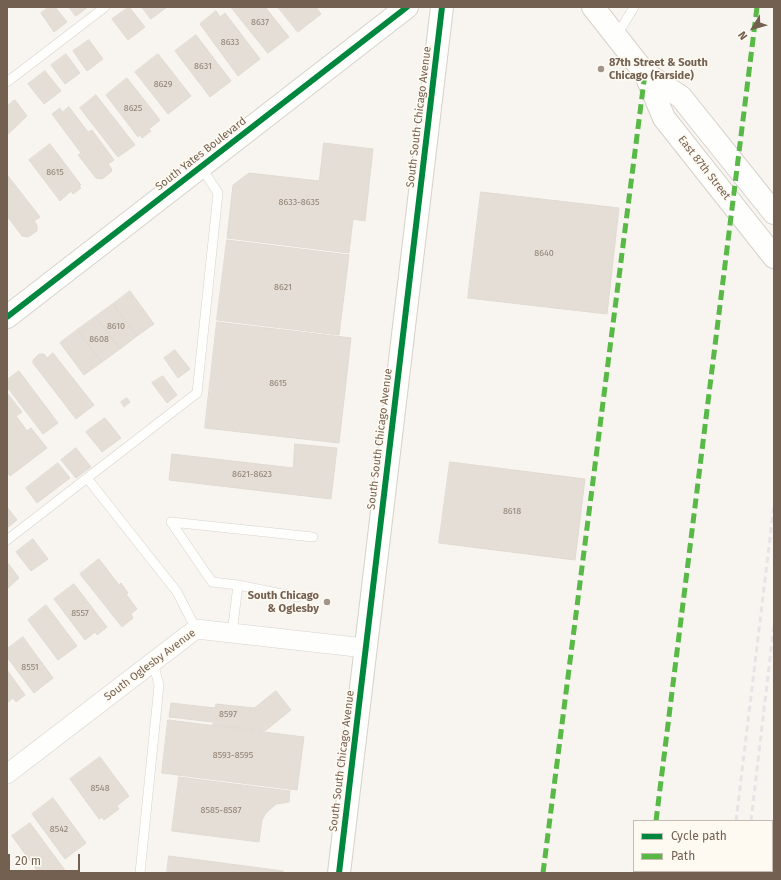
<!DOCTYPE html>
<style>
body{margin:0}
#map{position:relative;width:781px;height:880px;overflow:hidden;background:#f8f5f0;font-family:"Fira Sans",sans-serif}
canvas{display:block}
.frame{position:absolute;inset:0;border:8px solid #746050;pointer-events:none}
.legend{position:absolute;left:633px;top:820px;width:140px;height:52px;box-sizing:border-box;background:#fefaf2;border:1px solid #c7bcb1;margin:0;padding:5px 7px;list-style:none;font-size:12px;color:#746050}
.legend li{display:flex;align-items:center;gap:8px;height:20px}
.legend b{width:20px;border:1px solid #c7bcb1}
.north{position:absolute;left:733px;top:8px;width:40px;height:40px;-webkit-text-stroke:3px #fefaf2;paint-order:stroke;rotate:233deg;font-size:11px;font-weight:700;line-height:16px;text-align:center;color:#746050}
.north::after{content:'';display:block;margin:auto;width:14px;height:18px;background:#746050;clip-path:polygon(50% 0,100% 100%,50% 72%,0 100%)}
.scale{position:absolute;left:8px;top:854px;width:72px;height:18px;box-sizing:border-box;border:2px solid #746050;border-top:0;padding-left:5px;font-size:12px;line-height:14px;white-space:nowrap;color:#746050;-webkit-text-stroke:3px #fefaf2;paint-order:stroke}
</style>
<div id="map">
<canvas width="781" height="880"></canvas>
<div class="frame"></div>
<ul class="legend">
<li><b style="height:5px;background:#00873e"></b>Cycle path</li>
<li><b style="height:5px;background:#58b947"></b>Path</li>
</ul>
<div class="north">N</div>
<div class="scale">20 m</div>
</div>
<script>
const c = document.querySelector('canvas').getContext('2d');
c.lineJoin = 'round';
function fillPath(path, color) {
  c.fillStyle = color;
  c.fill(path, 'evenodd');
}
function trace(path, color, width, dash) {
  c.strokeStyle = color;
  c.lineWidth = width;
  c.lineCap = dash ? 'butt' : 'round';
  c.setLineDash(dash || []);
  c.stroke(path);
}
function drawText(font, color, halo, rows, align = 'center') {
  c.font = font + ' "Fira Sans",sans-serif';
  c.lineWidth = 3;
  c.setLineDash([]);
  c.textBaseline = 'middle';
  c.strokeStyle = halo;
  c.fillStyle = color;
  for (const [text, x, y, turn = 0] of rows) {
    c.save();
    c.translate(x, y);
    c.rotate((+turn || 0) * Math.PI / 180);
    c.textAlign = isNaN(turn) ? turn : align;
    if (halo) c.strokeText(text, 0, 0);
    c.fillText(text, 0, 0);
    c.restore();
  }
}
const building = new Path2D(`
 M49,7H55L67,22L54,32L41,13Z
 M69,7H88L76,16Z
 M129,7L145,27L128,40L112,19Z
 M142,7H167L151,19Z
 M231,7H265L289,37L268,53Z
 M278,7H316L321,14L298,32Z
 M216,11L220,17L225,13L260,59L238,76L200,24Z
 M196,35L231,81L210,97L175,51Z
 M89,40L103,59L87,71L73,51Z
 M66,54L80,73L65,84L51,65Z
 M158,54L191,96L168,114L135,72Z
 M45,71L61,91L44,104L28,84Z
 M127,78L160,120L149,129L151,131L142,138L140,135L138,137L106,95Z
 M96,95L135,145L118,157L80,108Z
 M15,100L27,116L7,135V106Z
 M69,107L88,132L92,130L114,160L108,164L112,169L111,172L102,179L96,178L78,155L81,153L52,114L60,108L62,112Z
 M324,143L373,149L365,221L353,219L349,253L227,238L233,185L249,173L319,181Z
 M50,144L81,185L79,186L81,188L73,194L71,191L60,201L29,160Z
 M8,176L40,217L34,221L37,225V231L28,237L22,236L7,216Z
 M481,192L619,208L607,314L468,298Z
 M227,240L349,255L339,335L217,320Z
 M130,291L154,324L137,336L113,304Z
 M113,304L137,336L120,349L95,317Z
 M95,317L120,349L102,362L77,330Z
 M217,322L351,338L339,443L205,428Z
 M77,330L102,362L84,375L60,343Z
 M175,350L190,369L178,378L164,358Z
 M53,353L94,405L76,419L33,363V360L39,354H44L47,358Z
 M19,371L58,423L43,434L7,387V380Z
 M163,376L177,395L167,403L152,383Z
 M7,393L22,412L16,416L27,431L31,428L47,448L10,476L7,472Z
 M127,398L130,402L124,407L121,402Z
 M105,418L121,438L102,452L86,432Z
 M295,444L337,448L331,499L169,480L172,454L293,468Z
 M76,448L91,467L76,478L61,460Z
 M450,462L585,479L575,560L439,543Z
 M58,463L70,478L37,503L26,488Z
 M7,507L17,520L7,528Z
 M33,539L48,559L31,571L16,552Z
 M99,559L119,585L121,583L128,593L126,594L137,609L131,614L133,618L122,627L80,574Z
 M7,562L19,578L7,589Z
 M74,584L107,627L97,635L95,632L85,640L54,599Z
 M46,605L77,646L58,660L28,620Z
 M23,637L53,678L34,693L7,657V649Z
 M7,670L25,695L16,702L13,698L7,703Z
 M276,691L291,710L265,731L213,725V722L169,717L171,703L215,708L216,704L254,708Z
 M168,720L304,737L297,790L162,773Z
 M100,757L129,796L117,806L119,809L104,820L102,817L99,819L70,779Z
 M179,777L290,791L289,802L276,804L266,813L262,820L259,842L172,831Z
 M53,798L86,843L65,859L32,814Z
 M30,823L67,873H39L12,836Z
 M169,856L283,871V873H167Z`);
fillPath(building, '#e4ded7');
trace(building, '#e0dad2', 1);
const service = new Path2D(`
 M617,35L634,7
 M7,82L105,7
 M87,478L177,592L196,629
 M7,540L197,393L218,193L201,167
 M238,585L297,597
 M232,633L238,585L212,582L171,522L313,537
 M140,873L159,685L153,662`);
const minor = new Path2D(`
 M7,774L196,629L365,648`);
const tertiary = new Path2D(`
 M7,317L407,7`);
const secondary = new Path2D(`
 M593,7L645,73L664,118L774,257
 M645,73L681,97L774,213
 M339,873L442,7`);
trace(service, '#d7d2cd', 10);
trace(minor, '#d7d2cd', 20);
trace(tertiary, '#d7d2cd', 24);
trace(secondary, '#d6d1ca', 24);
trace(service, '#fefefd', 9);
trace(minor, '#fefefd', 19);
trace(tertiary, '#fefefd', 22);
trace(secondary, '#fefefd', 22);
trace(new Path2D(`
 M736,821L774,505
 M751,821L774,624
 M730,873L731,871
 M744,873L745,871`), '#e6e4e6', 3, [6, 4]);
trace(new Path2D(`
 M656,821L757,7
 M543,873L645,73
 M649,873L650,871`), '#58b947', 5, [10, 5]);
trace(new Path2D(`
 M7,317L407,7
 M339,873L442,7`), '#00873e', 6);
for (const [x, y, r, color] of [
 [601,69,4,"#a29488"],
 [327,602,4,"#a29488"]
]) {
  const dot = new Path2D();
  dot.arc(x, y, r, 0, 2 * Math.PI);
  c.fillStyle = color;
  c.fill(dot);
  trace(dot, '#fefaf2', 1.5);
}
drawText('9px', '#928274', null, [
 ["8637",260,22],
 ["8633",230,42],
 ["8631",203,66],
 ["8629",163,84],
 ["8625",133,108],
 ["8615",55,172],
 ["8633-8635",299,202],
 ["8640",544,253],
 ["8621",283,287],
 ["8610",116,326],
 ["8608",99,339],
 ["8615",278,383],
 ["8621-8623",252,474],
 ["8618",512,511],
 ["8557",80,613],
 ["8551",30,667],
 ["8597",228,714],
 ["8593-8595",233,755],
 ["8548",100,788],
 ["8585-8587",221,810],
 ["8542",59,829]
]);
drawText('bold 11px', '#746050', '#fefaf2', [
 ["87th Street & South",609,63],
 ["Chicago (Farside)",609,76],
 ["South Chicago",319,596,"right"],
 ["& Oglesby",319,609,"right"]
], 'left');
drawText('11px', '#746050', '#fefaf2', [
 ["South South Chicago Avenue",419,117,-83],
 ["South Yates Boulevard",201,154,-38],
 ["East 87th Street",704,168,52],
 ["South South Chicago Avenue",380,439,-83],
 ["South Oglesby Avenue",150,665,-37],
 ["South South Chicago Avenue",342,761,-83]
]);
</script>
